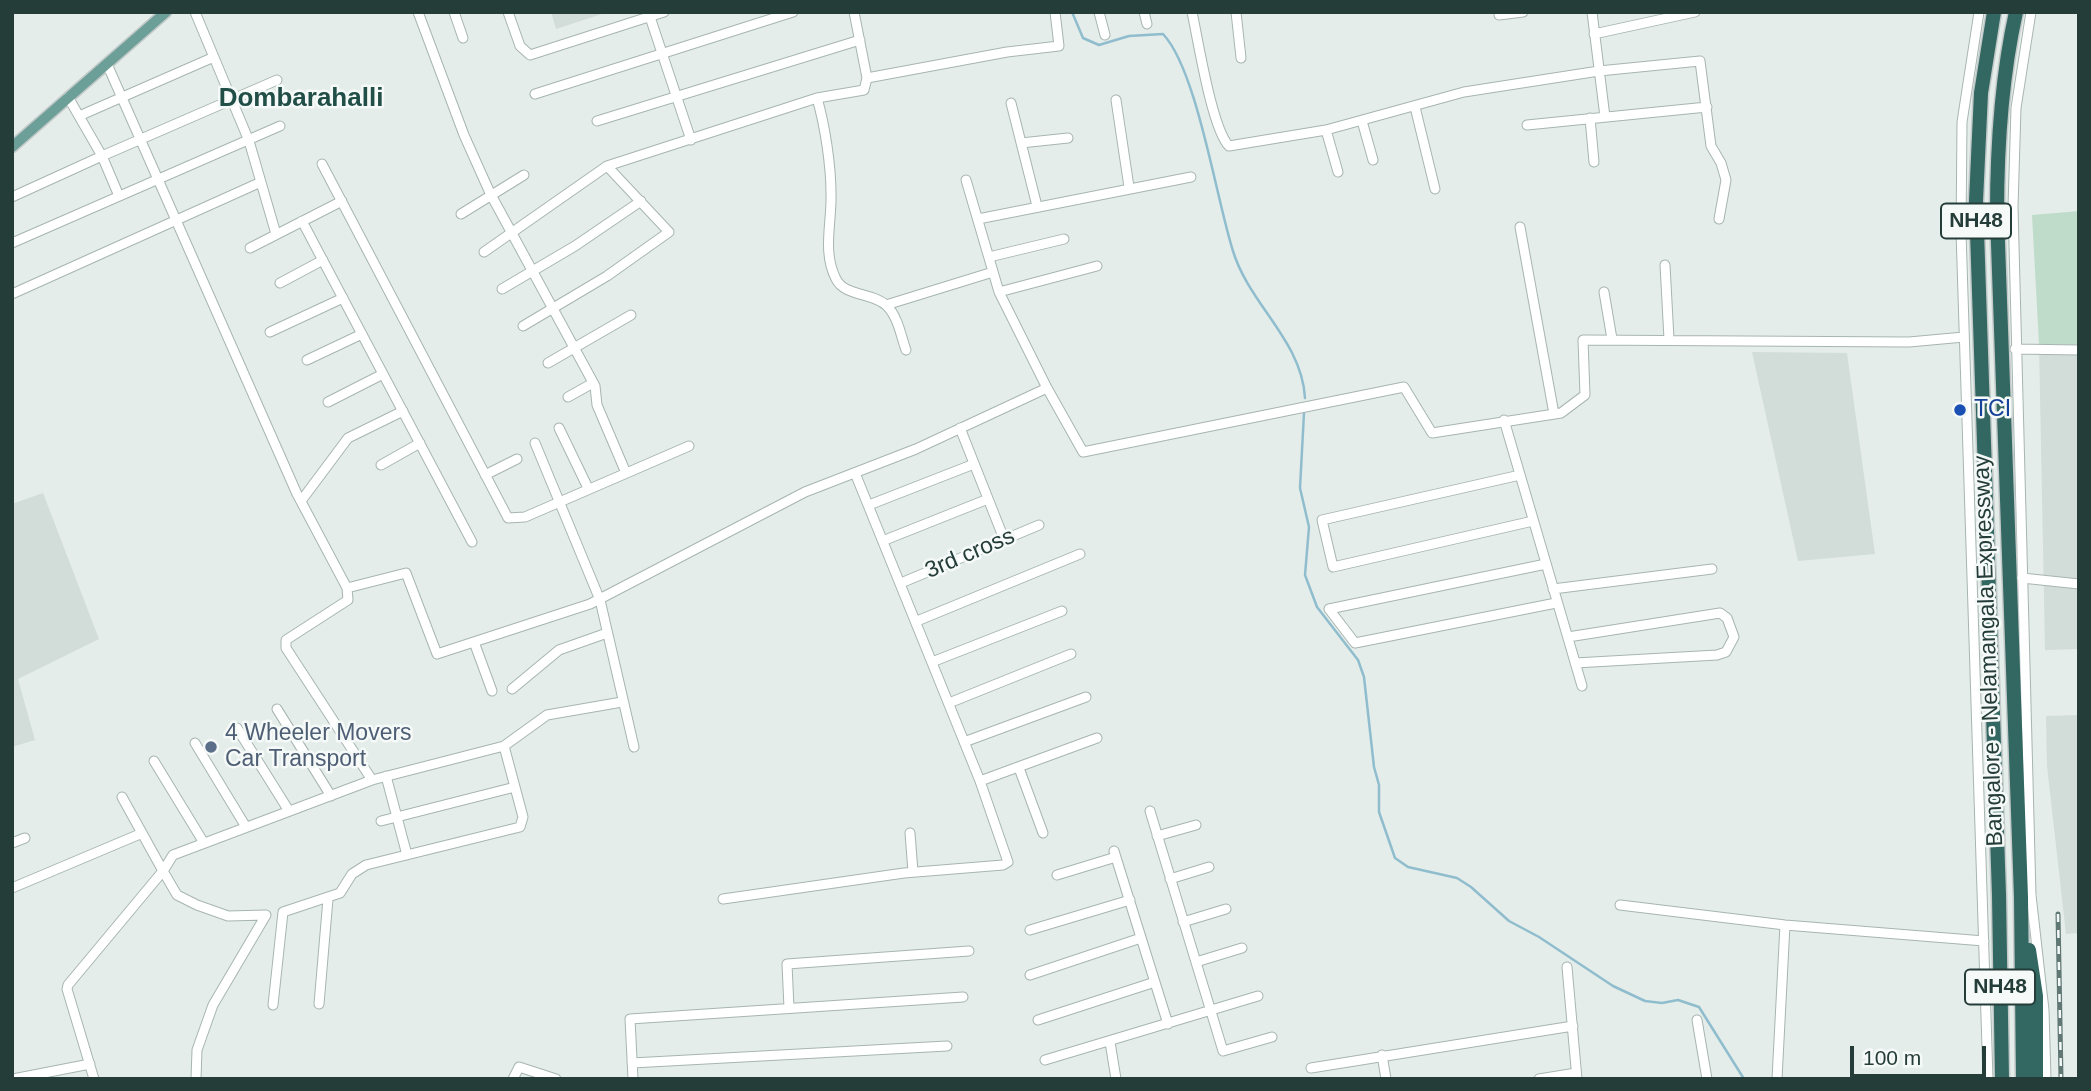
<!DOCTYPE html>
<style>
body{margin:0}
#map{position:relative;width:2091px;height:1091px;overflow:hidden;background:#e4edea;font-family:Helvetica,sans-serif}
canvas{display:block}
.frame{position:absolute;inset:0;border:14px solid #253d39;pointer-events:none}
.scale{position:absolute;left:1850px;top:1046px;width:136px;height:32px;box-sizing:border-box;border:4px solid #253d39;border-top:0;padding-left:9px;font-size:21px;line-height:24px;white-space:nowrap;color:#253d39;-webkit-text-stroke:5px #f5f9f7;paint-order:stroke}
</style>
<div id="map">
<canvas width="2091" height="1091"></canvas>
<div class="frame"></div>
<div class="scale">100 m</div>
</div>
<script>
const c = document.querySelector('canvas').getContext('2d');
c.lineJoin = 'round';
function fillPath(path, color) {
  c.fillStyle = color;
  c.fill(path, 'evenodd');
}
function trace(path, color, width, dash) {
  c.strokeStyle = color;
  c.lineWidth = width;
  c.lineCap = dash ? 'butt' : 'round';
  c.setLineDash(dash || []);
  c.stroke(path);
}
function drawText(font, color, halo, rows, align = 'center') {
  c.font = font + ' Helvetica,sans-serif';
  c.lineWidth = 5;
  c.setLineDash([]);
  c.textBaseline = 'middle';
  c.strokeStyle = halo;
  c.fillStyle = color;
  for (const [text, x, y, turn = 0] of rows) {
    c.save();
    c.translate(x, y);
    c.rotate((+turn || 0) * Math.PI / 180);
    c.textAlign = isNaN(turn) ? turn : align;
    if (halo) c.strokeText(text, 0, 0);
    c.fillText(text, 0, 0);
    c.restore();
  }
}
fillPath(new Path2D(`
 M551,12H608L556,29Z
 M2039,344H2079V649L2045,650Z
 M1752,352L1847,353L1875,554L1798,561Z
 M43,493L99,639L18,679L35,740L12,747V504Z
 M2079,715V933L2066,934L2047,766L2046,716Z`), '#d2dcd9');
fillPath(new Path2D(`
 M2079,211V344H2039L2032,215Z`), '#bfdcca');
trace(new Path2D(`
 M1072,12L1083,38L1099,45L1129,36L1163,34C1197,70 1216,198 1233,251C1249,304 1302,341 1305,398
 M1304,413L1300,488L1309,527L1305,575L1317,607L1358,660L1364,677L1374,767L1379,785V812L1395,858L1408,867L1457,878L1471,887L1509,921L1539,937L1613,986L1645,1001L1662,1003L1678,1000L1699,1007L1744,1079`), '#90bdce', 2.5);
const minor = new Path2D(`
 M195,12L249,141L276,234
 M418,12L464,135L490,193L595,386L597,405L626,473
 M454,12L463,38
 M508,12L520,46L530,55L664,12
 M854,12L867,78L864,90L817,98C825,126 831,165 831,194C832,222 822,252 836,279C845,297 873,292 887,306C898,317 901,336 906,350
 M1099,12L1105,35
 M1144,12L1147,24
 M1192,12C1198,40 1212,129 1229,146L1326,130L1464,92L1599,71L1700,61L1711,146L1721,163L1726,180L1719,219
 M1236,12L1241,58
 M1592,12L1605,117
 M1979,12L1962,122L1961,232L1988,1079
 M2031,12L2016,108L2013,207L2031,895L2044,1010L2046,1079
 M1499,15L1523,12
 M650,17L691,140
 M1594,34L1695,12
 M107,64L297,494L347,588L406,573L437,654L590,604L805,492L916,449L1047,388L1083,452L1404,387L1432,433L1561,413L1585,395L1583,340L1909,342L1964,337
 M867,78L1007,52L1059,46L1055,12
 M535,94L793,12
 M1116,100L1129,187
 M1011,103L1037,206
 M1415,107L1435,189
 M79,116L214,57
 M1590,118L1594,162
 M597,121L860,40
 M1362,121L1373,160
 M1527,125L1707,107
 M1326,130L1338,172
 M1021,143L1068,138
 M322,164L508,518L525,517L689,446
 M966,180L999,292L1047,388
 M119,196L102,156L277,80
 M12,197L102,156L68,97
 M461,214L524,175
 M978,219L1191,177
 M302,221L472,542
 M1520,227L1554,414
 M12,243L280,126
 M250,248L342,201
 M484,252L607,166L817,98
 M989,257L1064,239
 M1665,265L1669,339
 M280,283L323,260
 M502,289L575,246L641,201
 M999,292L1097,266
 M1604,292L1612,339
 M12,294L261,182
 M886,305L993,272
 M523,326L607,276L669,232L607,166
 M270,332L343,298
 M2015,349L2079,350
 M307,360L362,334
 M548,363L631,315
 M568,397L593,383
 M328,402L383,374
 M1504,420L1582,686
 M559,428L588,488
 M960,428L1004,539
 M535,443L600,600L634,747
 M381,465L420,443
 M485,475L517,459
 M1520,475L1322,520L1333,567L1533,521
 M301,501L348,438L403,411
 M869,505L974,464
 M885,540L988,499
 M1546,564L1329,609L1355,643L1556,603
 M2022,578L2079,584
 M901,583L1039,525
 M347,588L348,600L286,640V648L372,780
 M1553,589L1712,569
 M917,621L1080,554
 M1568,637L1720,613L1727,618L1734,637L1726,652L1717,655L1575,663
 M474,642L492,691
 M932,662L1062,611
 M512,689L559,650L607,633
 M949,703L1071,654
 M277,709L331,796
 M237,728L289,811
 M964,742L1086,697
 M195,743L246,827
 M154,761L204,843
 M1019,768L1043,833
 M386,776L407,855
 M980,781L1097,738
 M122,797L163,871L173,855L372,780L504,746L547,715L622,702
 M1150,811L1223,1051L1272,1037
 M381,821L515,787
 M910,833L913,872
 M1157,836L1196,825
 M12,843L25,838
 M1114,851L1168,1024
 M1057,875L1116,857
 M1170,879L1209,867
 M12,888L140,834
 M723,899L904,873L1003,865L1008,862L980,781L855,473
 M1620,905L1785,925L1984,941
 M1183,922L1226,909
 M1030,930L1130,900
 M1196,962L1242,948
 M1567,967L1577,1079
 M1030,975L1141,938
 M319,1004L328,899
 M273,1005L283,912L340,893L352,874L366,865L520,827L523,817L504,746
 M789,1008L787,964L969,951
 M1038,1020L1155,982
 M1697,1020L1707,1079
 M1110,1042L1116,1079
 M1382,1055L1386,1079
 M1045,1060L1258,996
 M632,1063L947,1046
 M1311,1068L1573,1026
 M13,1079L90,1064
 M94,1079L67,989L68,985L163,871L177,895L197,905L228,916L266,915L213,1005L197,1050L196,1079
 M513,1079L519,1067L556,1079
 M633,1079L630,1019L963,997
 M1539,1079L1576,1073
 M1777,1079L1785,925`);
const major = new Path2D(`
 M12,147L166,12`);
const highway = new Path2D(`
 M1994,12L1981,93L1976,201L1999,895L2002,1079
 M2016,12C2001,79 1997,146 1997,215L2021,897L2023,1079
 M2029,950L2036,996V1079`);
trace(minor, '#a7b5b1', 11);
trace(major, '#c2c9c8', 13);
trace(highway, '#c2c9c8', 17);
trace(minor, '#fff', 9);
trace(major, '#6c9f98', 10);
trace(highway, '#326762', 14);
const rail = new Path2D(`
 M2058,914L2061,1079`);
trace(rail, '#5f7874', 5);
trace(rail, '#f5f9f7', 2.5, [8]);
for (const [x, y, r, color] of [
 [1960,410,7,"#1a4fb4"],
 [211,747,7,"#5c6f8a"]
]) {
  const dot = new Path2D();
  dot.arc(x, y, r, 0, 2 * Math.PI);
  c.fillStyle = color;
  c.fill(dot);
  trace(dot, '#f5f9f7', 2.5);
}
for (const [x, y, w] of [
 [1976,221,70],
 [2000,987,70]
]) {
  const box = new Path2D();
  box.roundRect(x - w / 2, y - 17.5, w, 35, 5);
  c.fillStyle = '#f5f9f7';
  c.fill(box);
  trace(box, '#253d39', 2);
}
drawText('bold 21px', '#253d39', null, [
 ["NH48",1976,221],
 ["NH48",2000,987]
]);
drawText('23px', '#164399', '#f5f9f7', [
 ["TCI",1974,410]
], 'left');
drawText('23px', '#253d39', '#f5f9f7', [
 ["3rd cross",970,554,-23],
 ["Bangalore - Nelamangala Expressway",1989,651,-92]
]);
drawText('23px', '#4e5e75', '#f5f9f7', [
 ["4 Wheeler Movers",225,734],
 ["Car Transport",225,760]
], 'left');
drawText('bold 26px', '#224e48', '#f5f9f7', [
 ["Dombarahalli",301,99]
]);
</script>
